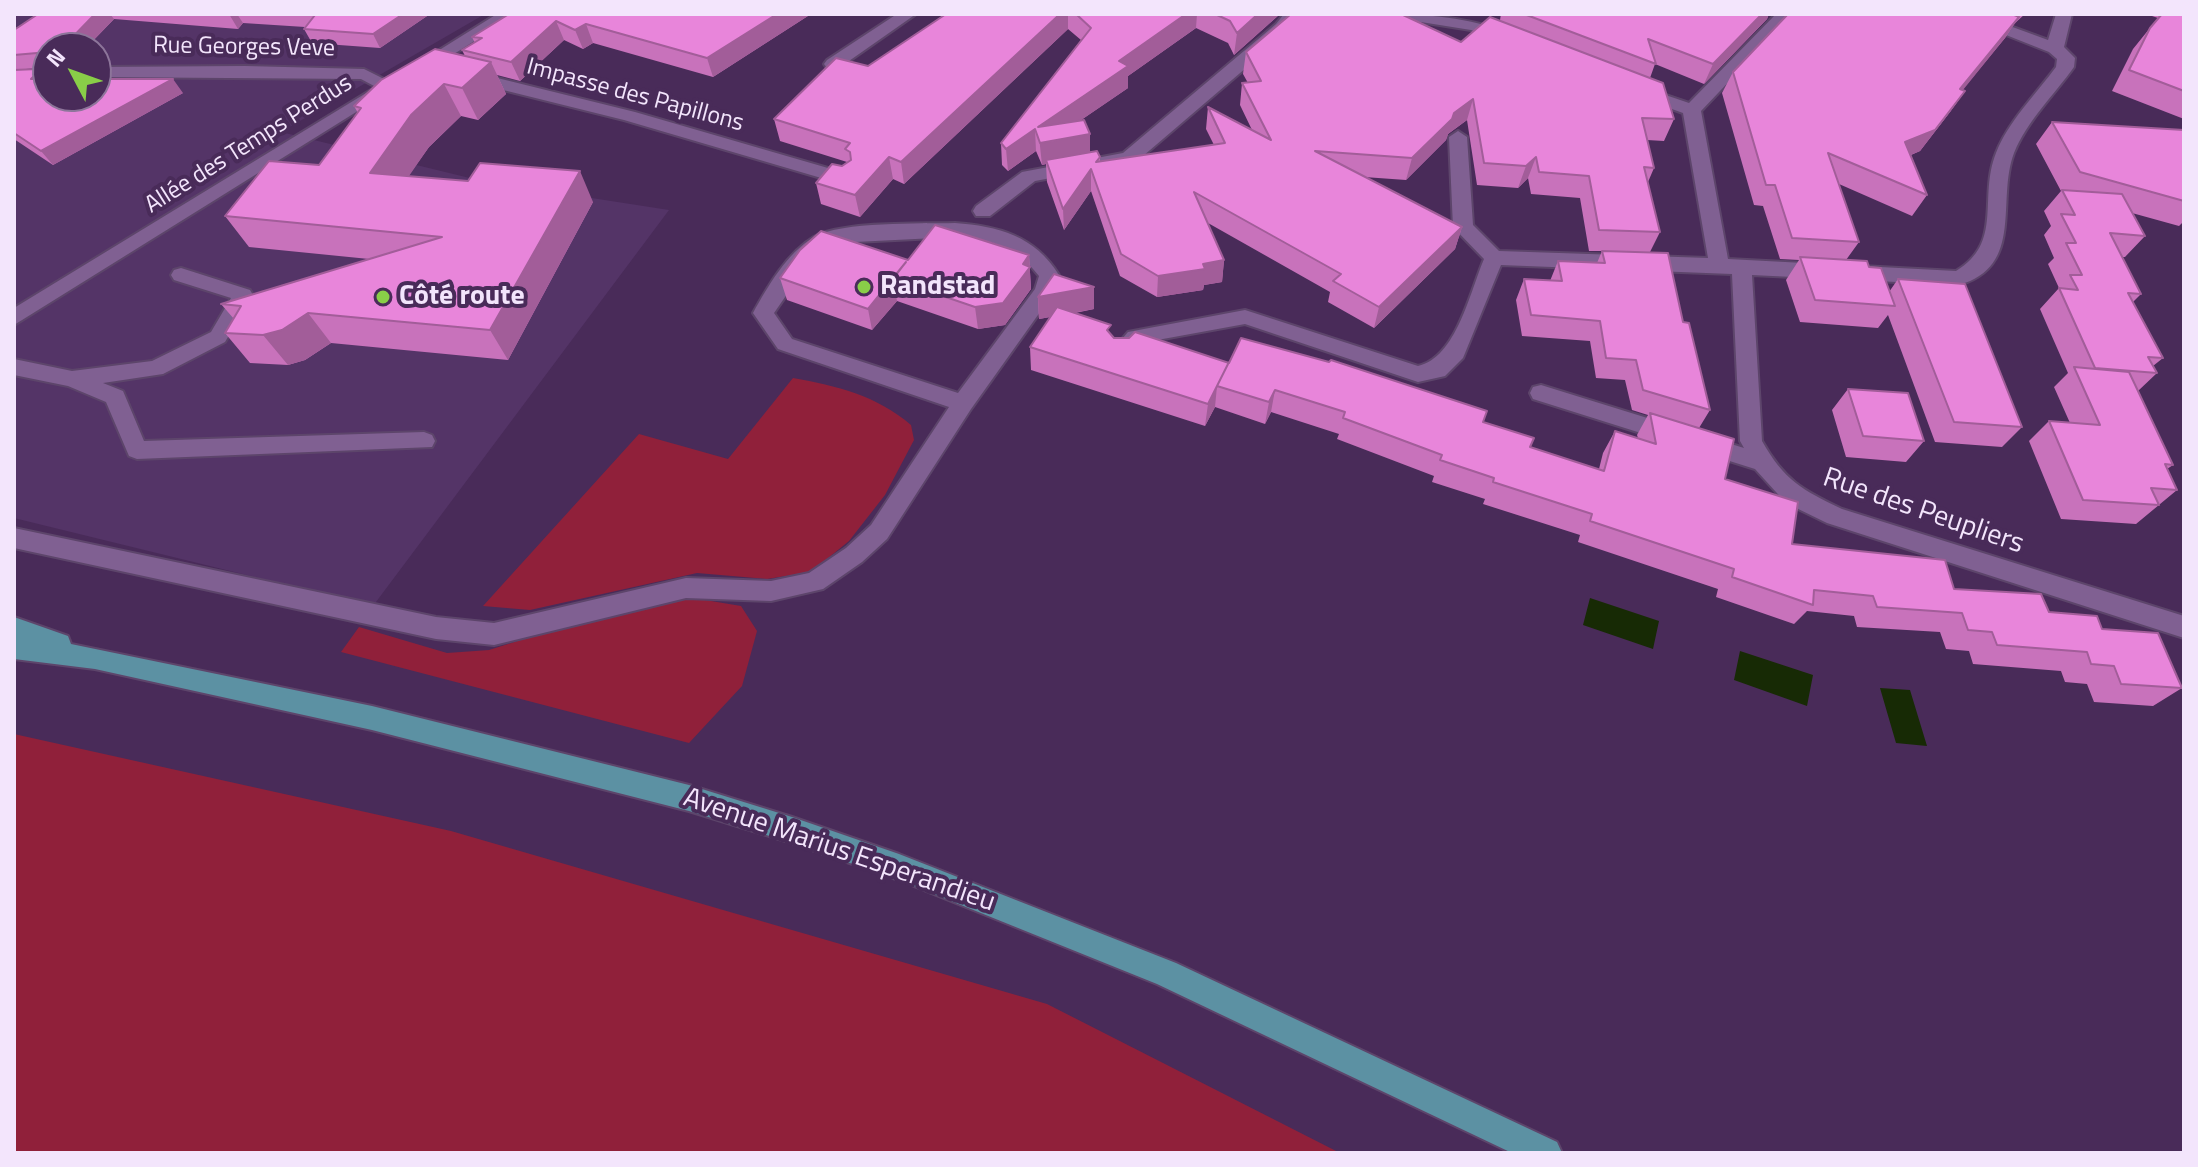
<!DOCTYPE html>
<meta charset="utf-8">
<style>
body{margin:0}
#map{position:relative;width:2198px;height:1167px;overflow:hidden;background:#492b59;font-family:"Titillium Web",sans-serif}
canvas{display:block}
.frame{position:absolute;inset:0;border:16px solid #f3e5fc;pointer-events:none}
.north{position:absolute;left:32px;top:32px;width:80px;height:80px;box-sizing:border-box;background:#492b59;border:2px solid #8d759a;border-radius:50%;rotate:311deg;font-size:22px;font-weight:700;line-height:32px;text-align:center;color:#f3e5fc}
.north::after{content:'';display:block;margin:auto;width:28px;height:36px;background:#89ce48;clip-path:polygon(50% 0,100% 100%,50% 72%,0 100%)}
</style>
<div id="map">
<canvas width="2198" height="1167"></canvas>
<div class="frame"></div>
<div class="north">N</div>
</div>
<script>
const c = document.querySelector('canvas').getContext('2d');
c.lineJoin = 'round';
function fillPath(path, color) {
  c.fillStyle = color;
  c.fill(path, 'evenodd');
}
function trace(path, color, width, dash) {
  c.strokeStyle = color;
  c.lineWidth = width;
  c.lineCap = dash ? 'butt' : 'round';
  c.setLineDash(dash || []);
  c.stroke(path);
}
function drawText(font, color, halo, rows, align = 'center') {
  c.font = font + ' "Titillium Web",sans-serif';
  c.lineWidth = 8;
  c.setLineDash([]);
  c.textBaseline = 'middle';
  c.strokeStyle = halo;
  c.fillStyle = color;
  for (const [text, x, y, turn = 0] of rows) {
    c.save();
    c.translate(x, y);
    c.rotate((+turn || 0) * Math.PI / 180);
    c.textAlign = isNaN(turn) ? turn : align;
    if (halo) c.strokeText(text, 0, 0);
    c.fillText(text, 0, 0);
    c.restore();
  }
}
fillPath(new Path2D(`
 M14,14H485L281,132L482,181L669,210L373,606L14,518ZM48,48H96V96H48Z`), '#543467');
fillPath(new Path2D(`
 M793,378C837,386 876,395 911,425L914,440L885,495L849,541L811,572L767,579L697,573L530,610L483,606L639,434L728,459Z
 M654,598L699,599L741,606L757,631L742,686L689,743L341,652L359,627L447,653L489,650Z
 M14,734L451,831L1047,1004L1340,1153H14Z`), '#90203a');
fillPath(new Path2D(`
 M1590,598L1659,621L1653,649L1583,625Z
 M1740,651L1813,675L1807,706L1734,680Z
 M1880,688L1910,690L1927,746L1896,743Z`), '#172a05');
const minor = new Path2D(`
 M497,14H517L424,73H412L409,69Z
 M897,14H916L839,68H827L824,64L827,60Z
 M1284,14H1300L1288,32L1136,162L1035,181L990,216H976L973,211L976,206L1022,172L1123,153L1276,24Z
 M1394,14C1437,14 1474,20 1515,34L1517,38L1509,43L1471,30L1402,19Z
 M1776,14H1793L1701,111L1728,259L1956,271C2004,242 1978,198 1996,153C2008,122 2036,94 2056,67L2057,59L2049,52L1953,14H1977L2048,40L2056,14H2072L2064,47L2075,58L2074,67C2054,95 2027,121 2014,153C1996,200 2025,266 1959,285L1752,275L1762,441C1784,480 1802,490 1842,509L2184,616V638L1827,523L1786,503L1755,469L1533,399L1530,393L1533,387L1541,385L1744,448L1740,441L1732,274L1501,265L1463,358L1445,376L1418,382L1245,324L1141,343L1128,358H1114L1110,353L1128,332L1245,310L1418,366C1456,358 1470,292 1484,259L1453,227L1449,137L1458,131L1467,137L1473,225L1499,251L1708,258L1683,113L1633,95L1630,91L1639,86L1689,103Z
 M245,66L364,69L398,86L14,325V308L376,87L361,79L96,77V67Z
 M469,71L635,112L852,175L854,179L845,185L624,120L463,80L460,76Z
 M955,223C998,226 1035,236 1059,275L1055,291L971,409L887,539L862,562L823,589L771,601L686,598L494,645L436,639L14,548V528L436,617L494,623L686,578L771,581L809,573L846,548L871,525L949,407L778,349L753,313C768,286 787,253 814,237C843,221 920,224 955,223ZM955,237C990,239 1016,246 1039,276L1035,289L958,393L792,339L774,313L810,261L835,243Z
 M181,268L250,290L253,295L225,342L163,374L103,383L123,391L144,441L424,432L432,435L435,441L432,447L137,459L129,456L106,402L68,386L14,375V359L72,371L152,361L211,332L231,298L174,280L171,275L174,270Z`);
const major = new Path2D(`
 M14,617L68,636L71,644L372,706L689,785L792,817L899,854L1176,963L1557,1142L1562,1153H1512L1157,984L899,880L792,843L689,811L372,730L95,669L14,659Z`);
trace(minor, '#5d456b', 4);
trace(major, '#5d456b', 4);
fillPath(minor, '#806092');
fillPath(major, '#5c91a3');
fillPath(new Path2D(`
 M38,14H430L380,48L312,43L304,29L305,27L243,23L238,29L114,19L86,48H48V96L183,93L53,165L14,139V70L37,69L38,68L14,70V30Z
 M509,14H811L713,77L593,43L583,49L564,40L520,81L497,75L506,94L478,120L461,116L429,147L408,176L593,202L508,360L331,343L305,360L288,365L250,363L225,333L234,319L221,304L369,259L249,247L225,216L319,165L358,113L354,106L465,56L462,50L475,43L472,37Z
 M946,14H1280L1234,55L1228,43L1196,28L1128,76V88L1081,120L1090,152L1100,157V162L1214,145L1206,129L1208,107L1252,130L1240,105L1242,83H1248L1243,74L1246,52L1461,42L1500,20L1501,14H1769L1767,19L1704,84L1655,64L1650,78L1674,119L1664,141L1647,140L1654,168L1648,182L1660,232L1650,252L1683,322L1710,410L1699,428L1725,479L1792,544L1954,589L2049,612L2102,629L2182,688L2153,706L2094,702L2087,684L2065,682L2061,671L1973,664L1969,651L1946,649L1940,632L1857,627L1854,616L1807,611L1794,624L1716,597L1718,589L1578,542L1580,535L1483,504L1485,499L1432,482L1434,476L1337,439L1339,434L1271,412L1265,424L1215,407L1205,426L1031,370L1030,347L1050,317L1039,319L1038,297L1094,309L1075,313L1111,335L1114,338L1229,363L1483,422L1530,447L1599,469L1603,453L1615,431L1638,438L1637,435L1648,415L1632,410L1625,380L1596,378L1590,341L1522,336L1516,300L1524,279L1550,281L1558,261L1597,263L1602,251H1589L1580,198L1531,194L1528,178L1518,188L1477,185L1467,120L1448,134L1446,140L1406,180L1364,177L1462,227L1455,249L1374,328L1328,302L1330,292L1208,223L1224,260L1222,282L1204,285L1203,290L1157,297L1120,276L1091,191L1064,230L1047,182L1046,164L1042,165L1036,151L1008,171L1002,165L1001,143L1081,40L1068,29L904,184L893,179L860,217L821,204L816,183L847,162L780,141L774,119L868,66Z
 M1788,14H2025L2014,24L2005,38L1962,90L1965,91L1950,112L1920,151L1911,155L1927,195L1912,216L1839,184L1859,242L1846,260L1869,267L1889,292L1898,279L2022,427L2002,447L1935,442L1888,315L1878,328L1800,322L1786,280L1799,260L1780,259L1763,206L1754,205L1722,93L1733,72Z
 M2146,14H2184V119L2112,91L2133,49L2158,18Z
 M2052,122L2184,130V221L2179,226L2132,213L2145,236L2125,257H2122L2141,294L2133,302L2163,358L2153,366L2157,373L2138,391L2173,465L2167,469L2177,490L2136,524L2061,519L2029,441L2049,421L2070,423L2054,387L2068,373L2040,309L2059,288L2048,264L2054,258L2044,235L2051,226L2044,211L2061,191L2036,144Z
 M1029,255L1031,289L1005,325L978,329L897,301L872,330L787,300L780,278L908,260Z
 M1848,389L1924,441L1906,462L1846,457L1832,410Z`), '#c872bb');
fillPath(new Path2D(`
 M95,14H110L114,19L86,48H62Z
 M229,14H237L243,23L238,29Z
 M403,14H430L380,48L373,34Z
 M777,14H811L713,77L707,58Z
 M1060,14H1068V29L904,184L901,162Z
 M1186,14H1197L1196,28L1128,76V88L1049,142L1090,134V156L1046,160V164L1042,165L1038,127L1119,61Z
 M1258,14H1280L1234,55L1237,33Z
 M1762,14H1769L1767,19L1704,84L1713,64Z
 M2019,17L2005,38L1946,111L1960,89Z
 M556,21L564,40L520,81L511,62Z
 M586,24L593,43L583,49L575,30Z
 M48,62V88L31,79Z
 M491,62L506,94L478,120L462,88Z
 M173,79L183,93L53,165L41,151Z
 M444,84L461,116L429,147L389,205L370,173L411,115Z
 M1965,91L1950,112L1920,151L1891,163L1905,142Z
 M1473,99L1467,120L1448,134L1446,140L1406,180L1412,158L1454,113Z
 M1035,129L1036,151L1008,171L1006,149Z
 M889,157L893,179L860,217L855,195Z
 M1536,157L1528,178L1518,188L1526,166Z
 M1091,169V191L1064,230L1063,209Z
 M580,171L593,202L508,360L490,330Z
 M1462,227L1455,249L1374,328L1379,307Z
 M1029,255L1031,289L1005,325L978,329L975,307L1023,264Z
 M1224,260L1222,282L1204,285L1203,290L1157,297L1158,276L1203,264Z
 M906,262L893,279L897,301L872,330L868,309Z
 M1094,287V309L1039,319L1038,297Z
 M308,313L331,343L305,360L288,365L263,335Z
 M1228,364L1217,386L1215,407L1205,426L1208,404Z
 M1275,390L1271,412L1265,424L1269,402Z`), '#a25d99');
const building = new Path2D(`
 M38,14H95L62,48H48V62L31,79H48V96H96V79H173L41,151L14,133V70L37,69L40,66L37,53L14,55V30Z
 M304,14H403L373,34L304,29L315,15Z
 M509,14H777L707,58L586,24L575,30L556,21L511,62L462,50L482,38L472,37Z
 M946,14H1060L901,162L889,157L855,195L816,183L832,164L842,166L851,160L850,152L845,149L850,143L774,119L836,58L868,66Z
 M1076,14H1186L1119,61L1128,66L1038,127L1084,120L1090,134L1040,143L1035,129L1006,149L1001,143L1091,28Z
 M1215,14H1258L1237,33L1230,21Z
 M1291,14H1401L1461,42L1490,17L1663,83L1674,119L1642,118L1654,168L1644,167L1660,232L1599,230L1589,176L1539,172L1536,157L1526,166L1484,163L1473,99L1454,113L1452,119L1412,158L1315,151L1462,227L1379,307L1333,281L1341,274L1194,192L1224,260L1203,264L1205,269L1158,276L1121,254L1091,169L1063,209L1046,160L1097,151L1100,157L1096,162L1225,143L1208,107L1271,140L1242,83L1261,81L1246,52Z
 M1524,14H1762L1713,64L1648,39L1656,64Z
 M1788,14H2012L2019,17L1960,89L1965,91L1935,130L1905,142L1927,195L1828,153L1859,242L1792,238L1775,185H1766L1733,72Z
 M2162,14H2184V91L2129,70L2150,28Z
 M435,49L491,62L462,88L444,84L411,115L370,173L468,181L480,163L580,171L490,330L308,313L282,330L263,335L225,333L241,306L221,304L442,237L225,216L269,161L319,165L361,108L354,106L381,80Z
 M2052,122L2184,130V201L2080,172Z
 M2062,190L2122,194L2145,236L2110,233L2141,294L2128,293L2163,358L2148,357L2157,373L2095,368L2059,288L2078,290L2070,275H2082L2066,243H2076L2061,214L2075,215Z
 M935,225L1029,255L1023,264L1030,267L1003,303L975,307L893,279L906,262L868,309L780,278L800,250L821,231L908,260Z
 M1602,251L1668,253L1683,322L1689,323L1710,410L1643,390L1636,360L1606,358L1600,321L1531,315L1524,279L1562,281L1558,261L1605,263Z
 M1800,257L1867,261L1869,267L1881,268L1895,306L1815,300Z
 M1054,274L1094,287L1038,297Z
 M1898,279L1965,284L2022,427L1954,422Z
 M1057,307L1111,325L1107,330L1114,338H1129L1135,332L1229,363L1241,338L1329,362L1331,360L1487,411L1483,422L1534,438L1530,447L1604,471L1615,431L1656,444L1650,413L1734,439L1725,479L1798,502L1792,544L1945,560L1954,589L2041,594L2049,612L2097,616L2102,629L2158,633L2182,688L2121,684L2114,666L2091,664L2087,652L1997,645L1992,632L1968,630L1962,613L1877,607L1873,596L1814,590L1813,605L1732,577L1734,569L1590,521L1592,514L1493,482L1494,478L1440,460L1442,455L1343,418L1345,412L1275,390L1269,402L1217,386L1228,364L1208,404L1030,347Z
 M2074,367L2129,372L2173,465L2165,464L2177,490L2151,488L2159,505L2083,500L2049,421L2100,425Z
 M1848,389L1908,393L1924,441L1863,436Z`);
fillPath(building, '#e885da');
trace(building, '#a25d99', 2);
for (const [x, y, r, color] of [
 [864,287,8,"#89ce48"],
 [383,297,8,"#89ce48"]
]) {
  const dot = new Path2D();
  dot.arc(x, y, r, 0, 2 * Math.PI);
  c.fillStyle = color;
  c.fill(dot);
  trace(dot, '#492b59', 3);
}
drawText('24px', '#f3e5fc', '#492b59', [
 ["Rue Georges Veve",244,48,1],
 ["Impasse des Papillons",635,96,15],
 ["Allée des Temps Perdus",249,145,-32]
]);
drawText('bold 28px', '#f3e5fc', '#492b59', [
 ["Randstad",880,287],
 ["Côté route",399,297]
], 'left');
drawText('28px', '#f3e5fc', '#492b59', [
 ["Rue des Peupliers",1923,512,19],
 ["Avenue Marius Esperandieu",839,851,19]
]);
</script>
